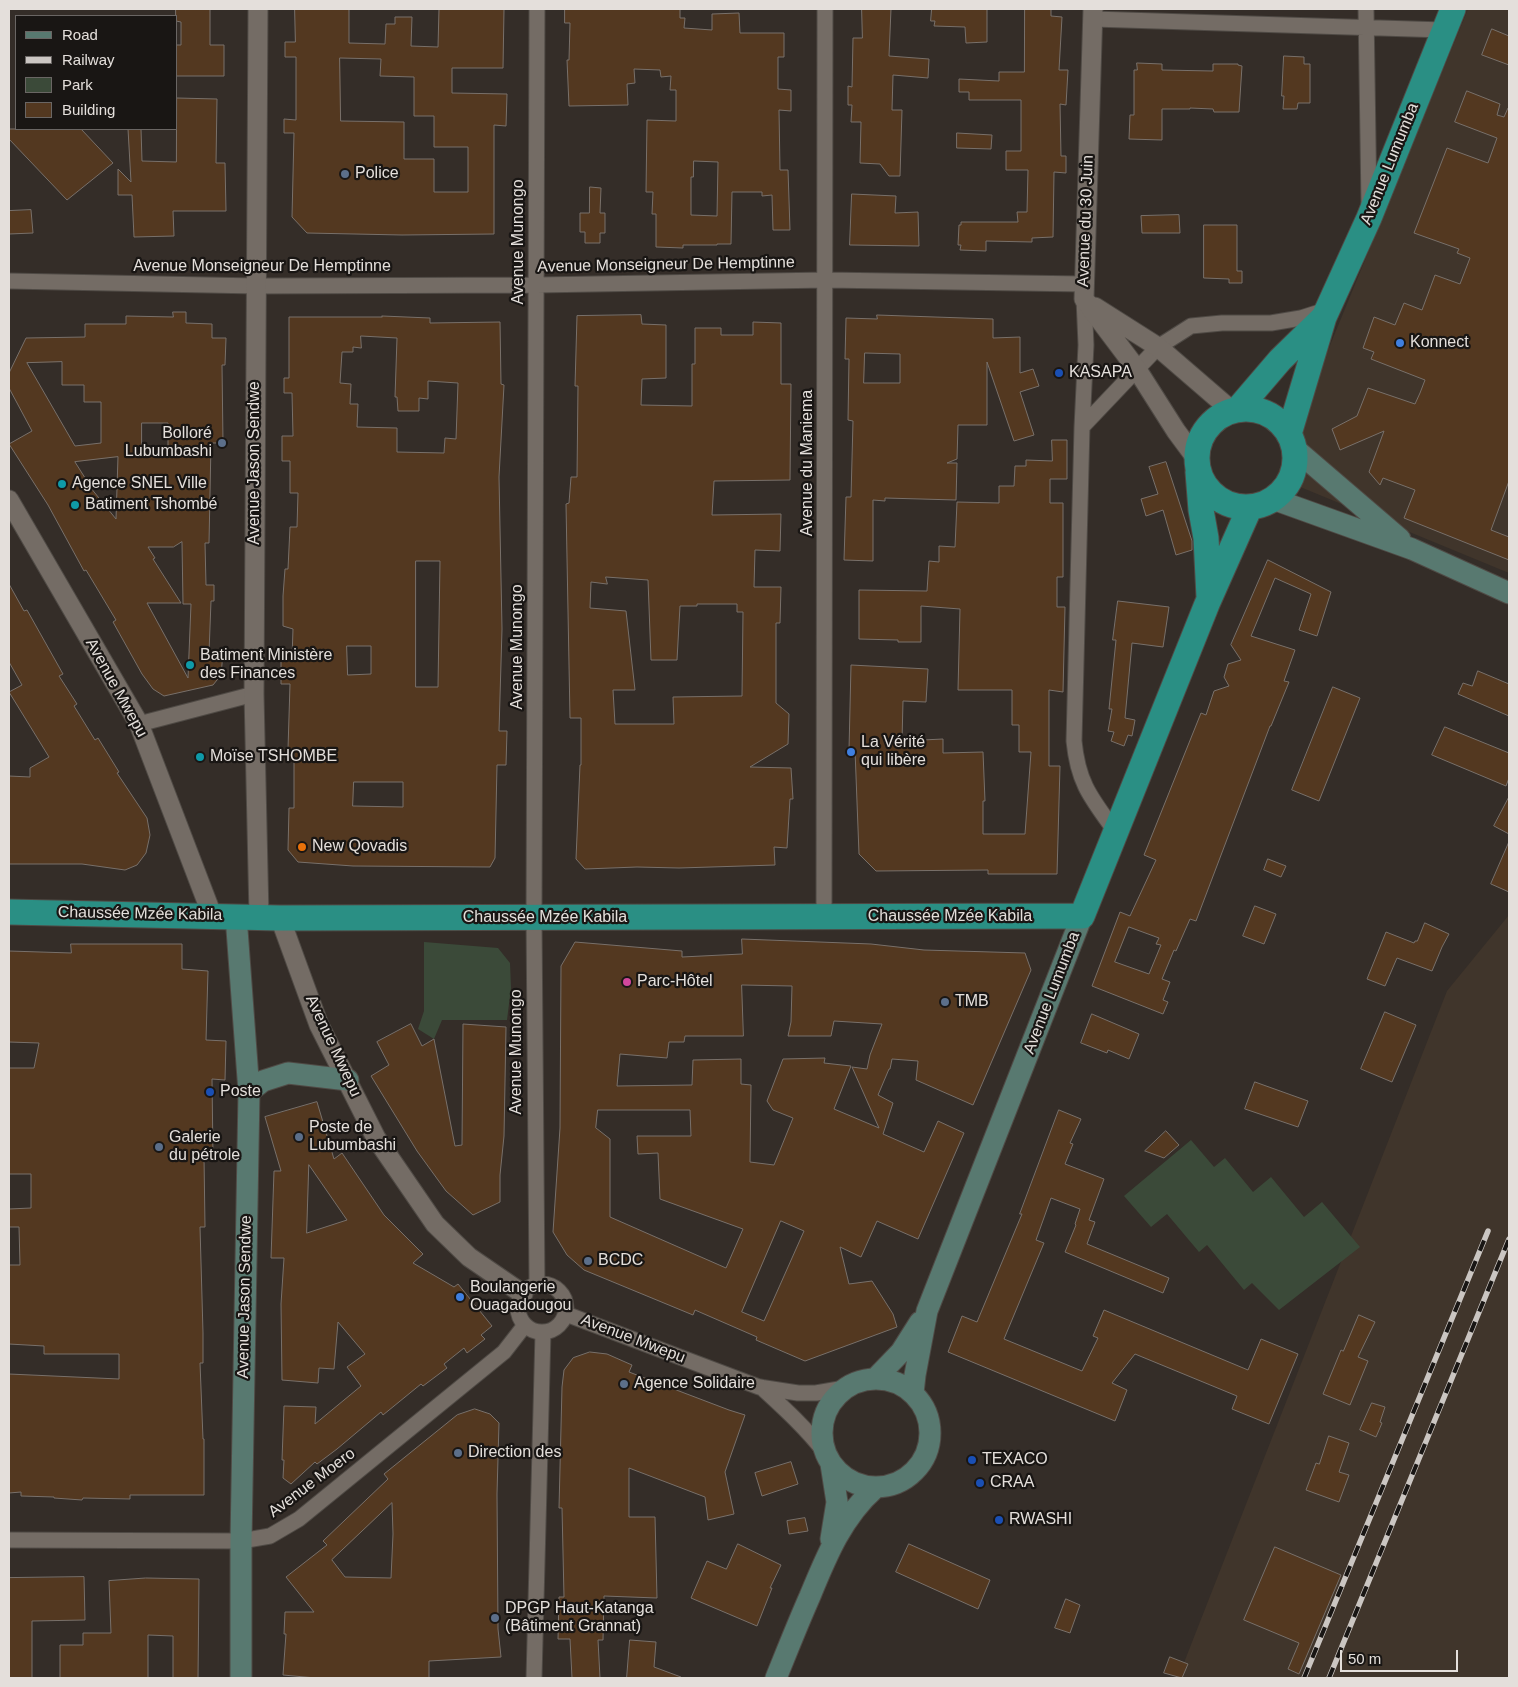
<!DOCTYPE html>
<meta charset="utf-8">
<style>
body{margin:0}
#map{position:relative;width:1518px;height:1687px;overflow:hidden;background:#342d28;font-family:Helvetica,sans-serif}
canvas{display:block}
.frame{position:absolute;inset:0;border:10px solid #e4dfdb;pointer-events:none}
.legend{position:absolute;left:15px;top:15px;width:162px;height:115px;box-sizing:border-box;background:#191614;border:1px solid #6a6664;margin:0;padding:6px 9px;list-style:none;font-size:15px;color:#e4dfdb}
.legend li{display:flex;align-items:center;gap:10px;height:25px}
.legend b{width:25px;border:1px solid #6a6664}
.scale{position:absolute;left:1340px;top:1650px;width:118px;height:22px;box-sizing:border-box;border:2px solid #e4dfdb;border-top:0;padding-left:6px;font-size:15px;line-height:18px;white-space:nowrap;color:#e4dfdb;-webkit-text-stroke:4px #191614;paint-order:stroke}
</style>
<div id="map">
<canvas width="1518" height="1687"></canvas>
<div class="frame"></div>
<ul class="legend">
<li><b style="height:6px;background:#587970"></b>Road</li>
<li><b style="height:6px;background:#cbc6c2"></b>Railway</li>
<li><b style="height:14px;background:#3b4a39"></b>Park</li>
<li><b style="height:14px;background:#533820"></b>Building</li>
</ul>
<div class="scale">50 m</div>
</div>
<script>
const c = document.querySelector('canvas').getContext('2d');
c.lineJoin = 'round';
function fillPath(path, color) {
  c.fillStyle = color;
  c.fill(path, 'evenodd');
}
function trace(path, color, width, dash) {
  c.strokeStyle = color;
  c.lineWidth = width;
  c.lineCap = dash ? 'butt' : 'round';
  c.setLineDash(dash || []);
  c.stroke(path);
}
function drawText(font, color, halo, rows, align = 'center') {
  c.font = font + ' Helvetica,sans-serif';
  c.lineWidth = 4.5;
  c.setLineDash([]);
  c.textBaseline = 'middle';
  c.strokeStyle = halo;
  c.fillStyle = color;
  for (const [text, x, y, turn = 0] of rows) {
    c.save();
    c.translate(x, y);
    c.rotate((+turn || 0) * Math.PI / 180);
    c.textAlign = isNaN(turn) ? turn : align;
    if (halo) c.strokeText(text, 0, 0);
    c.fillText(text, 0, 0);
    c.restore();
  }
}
fillPath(new Path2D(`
 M1468,9H1509V573L1276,477Z
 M1509,915V1678H1178L1447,991Z`), '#40352b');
fillPath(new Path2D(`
 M424,942L498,948L510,963L511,988L507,1020H442L434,1039L418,1029L424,1011Z
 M1191,1140L1214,1167L1225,1158L1253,1192L1271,1177L1304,1217L1322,1202L1360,1247L1279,1310L1252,1283L1244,1290L1207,1245L1199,1252L1167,1214L1151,1227L1124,1196Z`), '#3b4a39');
const building = new Path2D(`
 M176,9H210V45H224V76H176V45H181V22L176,21Z
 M295,9H349V43L385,44L386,24H395V17H412L411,46L438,47L439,9H504L503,68H452V93L507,94L506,126L494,125V234L402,235L307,233L292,217L294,133H284V119L296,120V57H285V42H295ZM340,58L381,59L380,76L414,77V116H434V147H468V192H434V159H404V122L341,121Z
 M565,9H680V18H685L684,28L712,30V14L739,13L740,33H784V57H778V89L791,90V111L779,110L780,170H788L790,230H773L772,195L762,196V192H732L731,244H717V245H683V248L656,247V214H652L653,192H646L647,120L676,121V90H670L671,76L661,77L660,70L634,69L635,83L627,84L628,105L569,106L567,60H569L570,23H565ZM694,161L718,162L717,216L691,215V177H693Z
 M862,9H891L889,56L929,59L928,78L893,75L892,110H902L900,176H889L880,164L860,163L861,122H851L852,105H848V86L852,87L853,38H862Z
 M932,9H987V42L966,43L965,27L934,26L935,21H931Z
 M1025,9H1051V16L1062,17L1059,70H1068L1066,105L1060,104L1061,156H1066V173L1054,172L1053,237L1032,238V242L986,241V251L960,250L961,245H958L959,225H961V222H1018L1017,212H1027L1028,170H1006V151H1021V100H969V92H959V79L999,81V72H1024Z
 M1492,29L1509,36V65L1482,55Z
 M1284,56L1304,57V64H1310V103H1298L1297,109H1283L1284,96H1282Z
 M1137,63L1162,64V70L1213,71V64H1238V65L1242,66L1239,112H1214L1213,109L1190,108V109H1162V140L1129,139L1130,115H1134V70H1137Z
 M1467,91L1500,104L1497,115L1504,117L1508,108H1509V481L1491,530L1509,537V560L1404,518L1415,490L1383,478L1380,485L1369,472L1384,431L1340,450L1332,429L1357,416L1368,388L1415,404L1420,393L1425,380L1371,359L1374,352L1363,348L1374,317L1395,325L1404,303L1422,310L1435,275L1460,284L1470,258L1457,253L1459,249L1414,233L1447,148L1488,163L1497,138L1455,122Z
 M177,98L217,99L216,163H225L226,211H173L174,236L134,237L132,195H118V169L131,182L128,129H141L142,161L176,162Z
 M9,129H81L113,163L67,200L9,139Z
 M957,133L992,135L991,149L957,148Z
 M590,187L601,188L600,213H605V233H600V243H585V232H580V213H589Z
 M852,194L896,196L895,213L918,212L919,246L850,245Z
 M31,210L33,233L9,234V211Z
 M1179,215L1180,233H1142L1141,216Z
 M1204,225H1237V271H1242V283H1229V279L1204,278Z
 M173,312H186V323L212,324V338H226L225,365H222L223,443H211L209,543H205L206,585H214V601H211L209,653H223L221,675L213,685L164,696L153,689L142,674L113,622L116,620L86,570L84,571L48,505L9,444L32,431L9,388V373L26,338L85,337V324H126V316L173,317ZM62,362V385H84V402H101V443L75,446L27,363ZM142,423H168V452L142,453ZM118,457L116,519L86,482L87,481L75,462ZM182,542L183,604H191L188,678L147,603H181L153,559L155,558L148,547H173Z
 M641,315L642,324L666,325V378L642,379L641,405L692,406V364H695V328H721V335H753V322L781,323V384H791L790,480L714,481L712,515L781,514L780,551L755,550L754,587H781L780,623H776V703L789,714L788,744L750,767L791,768L793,799H790L787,848L774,847L775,865L679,868L637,867L585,869L576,859L580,765H581V718H570L566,504L569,503L571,477H577L578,386H575L577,316ZM606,577L648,580L651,660H677L680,606H697V604H737V612H743L742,696L673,697L674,724H615L613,690H635L626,611L590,608L591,582L607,584Z
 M877,315L993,319V338L1020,337V373L1033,369L1039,386L1020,392L1034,435L1014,441L987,362V425H958L957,459L947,463H957L956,500L885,498V501L873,500V561L844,560L846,497H851L853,421L848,420L849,359H845L846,318L877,319ZM865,353L900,354V383H864Z
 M382,316L430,318V323L500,322L501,384L504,385L499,477L502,629L499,731H507L506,765H497L495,858L490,867L353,866L298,862L288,850L289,808H294V749H288L290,684H281V658H292L293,629L283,626V596L285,569H288L290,527H297L298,493H290V461H282V436H293L292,393H284V378H289V317H382ZM361,336L397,338L395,397H397L398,411H419V398L428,399V381L458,383L456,439L445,438L444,453L397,452V428L357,427L358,404H350L351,384L340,383L342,352H353V347L361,348ZM416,561H440L438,687H416ZM347,646H371V674L348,675ZM354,782H403V807L353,806Z
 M1052,440H1067V479H1050V503H1063V577H1057V607H1065L1063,692L1049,690V766H1060L1057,874H988V870L876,871L859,854L855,750H849L851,665L928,669L926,702L903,701L902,741L943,739V753L983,752L985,801H983V834H1025L1031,752H1019V725H1012V690H958L960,609L921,606V642H898V640L859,639V590L927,591L929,561L939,562V546L955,547L957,502L999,503V486H1014L1015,466H1026V460L1052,461Z
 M1166,462L1192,541V550L1176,555L1163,510L1146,516L1141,499L1158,494L1149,467Z
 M1268,560L1331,592L1317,636L1299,630L1311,594L1275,578L1251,636L1295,650L1284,681L1289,682L1271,726H1270L1196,921L1190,919L1176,951L1174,950L1162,979L1170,982L1163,1000L1168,1002L1163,1014L1092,986L1120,912L1130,916L1156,860L1144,855L1201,713L1206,715L1214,691L1229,686L1224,677L1228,664L1241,660L1231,645ZM1129,927L1159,938L1156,944L1161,945L1149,974L1115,962Z
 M9,584L24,611L27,610L63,674L59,676L77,704L74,706L95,740L98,738L119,772L117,773L147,818L150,835L146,853L137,865L125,870L82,864H9V776L30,777V768L49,757L9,692L22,685L9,662Z
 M1118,601L1169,607L1163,647L1132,643L1125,718L1135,720L1132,736L1128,735L1124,746L1111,741L1114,732L1108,731L1112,709H1109L1116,640H1113Z
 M1478,671L1509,684V716L1458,694L1463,683L1472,686Z
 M1333,687L1360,698L1319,801L1292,790Z
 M1445,727L1509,753V778L1506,786L1432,755Z
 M1509,797V834L1494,826Z
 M1509,842V892L1491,884Z
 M1268,859L1286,866L1281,877L1264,870Z
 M1255,906L1276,914L1264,944L1243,936Z
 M1425,923L1449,934L1442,947L1432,971L1397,958L1385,986L1367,979L1386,932L1414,943L1415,941H1417Z
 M742,939L871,944L924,950L1025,953L1031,970L973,1105L916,1080L918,1061L892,1059L890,1069H889L878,1095L893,1103L883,1134L924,1152L938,1121L964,1133L918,1239L877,1221L861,1257L840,1247L849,1284L872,1281L893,1314L897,1327L805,1361L756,1340L757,1337L695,1310L693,1315L584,1270L567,1255L553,1232L560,1128L561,966L575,942L682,951V957L742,954ZM742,985L792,986L791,1022L788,1036H831L834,1021L882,1024L870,1055L867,1069L852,1067L879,1128L834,1109L851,1066L824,1063L825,1058L783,1059L767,1101L773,1110L793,1118L774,1165L750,1162L751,1085L741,1084V1059L693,1060L692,1085L617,1086L620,1054L667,1058L669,1042H684L685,1036H743ZM598,1110H690L691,1136H637L638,1154L658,1153L660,1199L743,1229L726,1268L610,1217V1139L596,1128ZM781,1221L804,1231L764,1321L742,1312Z
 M71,944H182V969L208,971L206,1040L226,1041L225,1080L212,1079L213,1157H204L205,1227H200L203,1333V1363H200L203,1439H204V1495H130V1499L83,1498L82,1500L54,1498V1497L21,1496V1492L9,1493V1374L119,1379V1354H44V1346L9,1344V1265H20L19,1227H9V1209L31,1208V1174H9V1068H34L39,1043L9,1042V951L71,953Z
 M1385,1012L1416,1025L1392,1082L1361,1069Z
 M1092,1014L1139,1034L1129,1059L1108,1050L1107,1053L1081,1043Z
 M411,1024L422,1046L434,1039L455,1146L462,1145L463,1024L506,1027L504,1136L500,1175V1202L473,1215L446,1191L417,1151L371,1076L389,1065L377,1042Z
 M1255,1082L1308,1101L1298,1127L1245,1109Z
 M317,1102L334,1159L342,1153L384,1215L423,1254L413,1263L454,1287L458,1284L492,1326L481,1335L485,1339L467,1353L464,1348L444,1364L447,1368L423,1386L421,1384L383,1415L381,1412L337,1449L317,1464L315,1462L291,1484L283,1478L284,1460H282L284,1406L316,1407L315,1424L361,1386L347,1367L365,1354L338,1322L334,1369L319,1368L318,1383L282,1380L281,1304L284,1258H271L274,1171H281L265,1117ZM309,1165L347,1220L307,1233Z
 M1059,1110L1081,1119L1070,1143L1073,1144L1065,1164L1104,1179L1089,1220L1095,1222L1087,1244L1169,1278L1163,1293L1065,1252L1076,1225L1075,1224L1080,1209L1051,1198L1036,1240L1044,1243L1004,1339L1082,1371L1098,1338L1093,1336L1104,1310L1248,1370L1261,1339L1298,1354L1269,1424L1232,1409L1237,1396L1135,1354L1112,1383L1127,1390L1115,1421L948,1352L962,1316L977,1322L1022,1214H1020Z
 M1166,1131L1179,1145L1164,1158L1145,1151Z
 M1359,1315L1375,1322L1358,1357L1368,1361L1350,1405L1323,1394L1341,1350L1343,1351Z
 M590,1352L607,1354L632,1365L629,1372L729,1410L745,1415L725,1472L734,1514L708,1520L705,1497L629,1468V1517H655L657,1598L604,1596L603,1640H598L600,1678H572L570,1639H558L559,1597H564L562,1508H559L562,1387L564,1370L573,1358Z
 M1372,1403L1385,1407L1380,1422L1382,1423L1376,1437L1360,1430Z
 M475,1409L490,1414L499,1423L497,1494L498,1629L501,1657L429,1661V1678H316L283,1675L286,1634H284L285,1612H314L286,1577L327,1545L323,1541L388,1479L384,1474L457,1415ZM392,1503L393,1534L391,1578L345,1577L332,1560Z
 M1329,1436L1349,1443L1339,1472L1349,1475L1339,1502L1306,1490L1316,1463L1319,1464Z
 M791,1462L798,1484L762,1496L755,1473Z
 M805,1518L808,1531L789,1534L787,1521Z
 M738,1544L781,1565L770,1588H772L757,1626L691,1598L707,1561L726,1569Z
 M909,1544L990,1580L978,1609L896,1572Z
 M1275,1547L1341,1575L1299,1674L1288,1669L1299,1643L1244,1620Z
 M84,1577L85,1620L32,1621V1678H9V1578Z
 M146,1578L199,1579L198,1678H173V1636L148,1635V1678H60V1645H83V1633H111L109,1581Z
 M1066,1599L1080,1605L1070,1633L1055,1628Z
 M630,1640L656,1642L654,1667L681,1677V1678H627Z
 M1170,1657L1188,1664L1182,1678L1164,1673Z`);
fillPath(building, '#533820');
trace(building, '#78706a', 1);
const minor = new Path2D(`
 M1366,9L1369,206
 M1093,19L1444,30
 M9,281L257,286L537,285L826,280L1084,284
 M1084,299L1086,345L1082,427L1074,741C1078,783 1091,798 1115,831
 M1082,427L1158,347L1191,326L1222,323H1271L1301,318L1326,310
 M139,724L254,694
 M824,918L825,9
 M518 1308a24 24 0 1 1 48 0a24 24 0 1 1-48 0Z
 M537,1285L534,918L537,9
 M566,1314L759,1387L798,1393H816L845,1388
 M761,1387C784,1408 807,1429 826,1454
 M9,1540L241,1541L270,1536L299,1519L504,1352L525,1325
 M534,1678L543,1332`);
const tertiary = new Path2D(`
 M258,9L254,694L259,916
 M1093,9L1084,299L1136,368L1176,431L1196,458
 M1095,307L1158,347L1231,410
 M9,500L139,724L212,915
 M280,918L319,1025L376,1138L435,1224L469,1257L523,1294`);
const secondary = new Path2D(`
 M1294,448L1400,539
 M1273,499L1412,549L1509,593
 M236,916L249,1092L241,1541V1678
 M249,1092L263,1081L288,1073L348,1080
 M822 1433a54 54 0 1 1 108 0a54 54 0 1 1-108 0Z
 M875,1379L901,1352L920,1322
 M913,1393L915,1375L927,1311L1082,916
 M831,1464L837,1502L831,1539
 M776,1678C787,1651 798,1623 810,1596C826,1557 842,1517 875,1488`);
const trunk = new Path2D(`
 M1197 458a49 49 0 1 1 98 0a49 49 0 1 1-98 0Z
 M1238,409L1280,360L1324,317
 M1289,434L1324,317L1369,218L1453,9
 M1198,472L1201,510L1206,538L1209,597
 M9,912L280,918L1082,916L1207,604L1250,507`);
trace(minor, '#4f4a45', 17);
trace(tertiary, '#4f4a45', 21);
trace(secondary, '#4f4a45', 23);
trace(trunk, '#4f4a45', 27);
trace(minor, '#746c65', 15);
trace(tertiary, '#746c65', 19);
trace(secondary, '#587970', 21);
trace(trunk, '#2a8f84', 25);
const rail = new Path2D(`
 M1304,1678L1488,1231
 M1329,1678L1509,1239`);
trace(rail, '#cbc6c2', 5.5);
trace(rail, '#191614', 4, [11]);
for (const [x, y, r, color] of [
 [345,174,5,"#5c6f8a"],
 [1400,343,5,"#3f7fe0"],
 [1059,373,5,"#1a4fb4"],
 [222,443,5,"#5c6f8a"],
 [62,484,5,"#0f9aa8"],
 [75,505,5,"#0f9aa8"],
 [190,665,5,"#0f9aa8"],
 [851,752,5,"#3f7fe0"],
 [200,757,5,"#0f9aa8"],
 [302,847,5,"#e8710a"],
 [627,982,5,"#d1479c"],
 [945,1002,5,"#5c6f8a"],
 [210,1092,5,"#1a4fb4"],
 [299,1137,5,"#5c6f8a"],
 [159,1147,5,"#5c6f8a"],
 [588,1261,5,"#5c6f8a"],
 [460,1297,5,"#3f7fe0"],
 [624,1384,5,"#5c6f8a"],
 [458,1453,5,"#5c6f8a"],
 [972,1460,5,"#1a4fb4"],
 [980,1483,5,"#1a4fb4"],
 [999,1520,5,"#1a4fb4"],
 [495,1618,5,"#5c6f8a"]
]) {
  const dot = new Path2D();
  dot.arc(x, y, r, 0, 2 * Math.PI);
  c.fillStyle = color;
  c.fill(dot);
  trace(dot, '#191614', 2);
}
drawText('16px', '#e4dfdb', '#191614', [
 ["Avenue Lumumba",1390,164,-68],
 ["Avenue du 30 Juin",1086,221,-88],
 ["Avenue Munongo",519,242,-90],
 ["Avenue Monseigneur De Hemptinne",666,265,-1],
 ["Avenue Monseigneur De Hemptinne",262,267],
 ["Avenue Jason Sendwe",255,463,-90],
 ["Avenue du Maniema",808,463,-90],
 ["Avenue Munongo",518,647,-90],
 ["Avenue Mwepu",116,688,61],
 ["Chaussée Mzée Kabila",140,914,1],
 ["Chaussée Mzée Kabila",950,917],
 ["Chaussée Mzée Kabila",545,918],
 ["Avenue Lumumba",1052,993,-69],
 ["Avenue Mwepu",333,1046,65],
 ["Avenue Munongo",517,1052,-90],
 ["Avenue Jason Sendwe",245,1297,-89],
 ["Avenue Mwepu",633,1339,21],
 ["Avenue Moero",312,1483,-37]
]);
drawText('16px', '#e4dfdb', '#191614', [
 ["Police",355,174],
 ["Konnect",1410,343],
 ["KASAPA",1069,373],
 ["Bolloré",212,434,"right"],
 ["Lubumbashi",212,452,"right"],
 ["Agence SNEL Ville",72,484],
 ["Batiment Tshombé",85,505],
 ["Batiment Ministère",200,656],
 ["des Finances",200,674],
 ["La Vérité",861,743],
 ["qui libère",861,761],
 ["Moïse TSHOMBE",210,757],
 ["New Qovadis",312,847],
 ["Parc-Hôtel",637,982],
 ["TMB",955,1002],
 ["Poste",220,1092],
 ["Poste de",309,1128],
 ["Lubumbashi",309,1146],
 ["Galerie",169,1138],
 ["du pétrole",169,1156],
 ["BCDC",598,1261],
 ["Boulangerie",470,1288],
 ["Ouagadougou",470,1306],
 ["Agence Solidaire",634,1384],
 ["Direction des",468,1453],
 ["TEXACO",982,1460],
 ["CRAA",990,1483],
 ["RWASHI",1009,1520],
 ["DPGP Haut-Katanga",505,1609],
 ["(Bâtiment Grannat)",505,1627]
], 'left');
</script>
